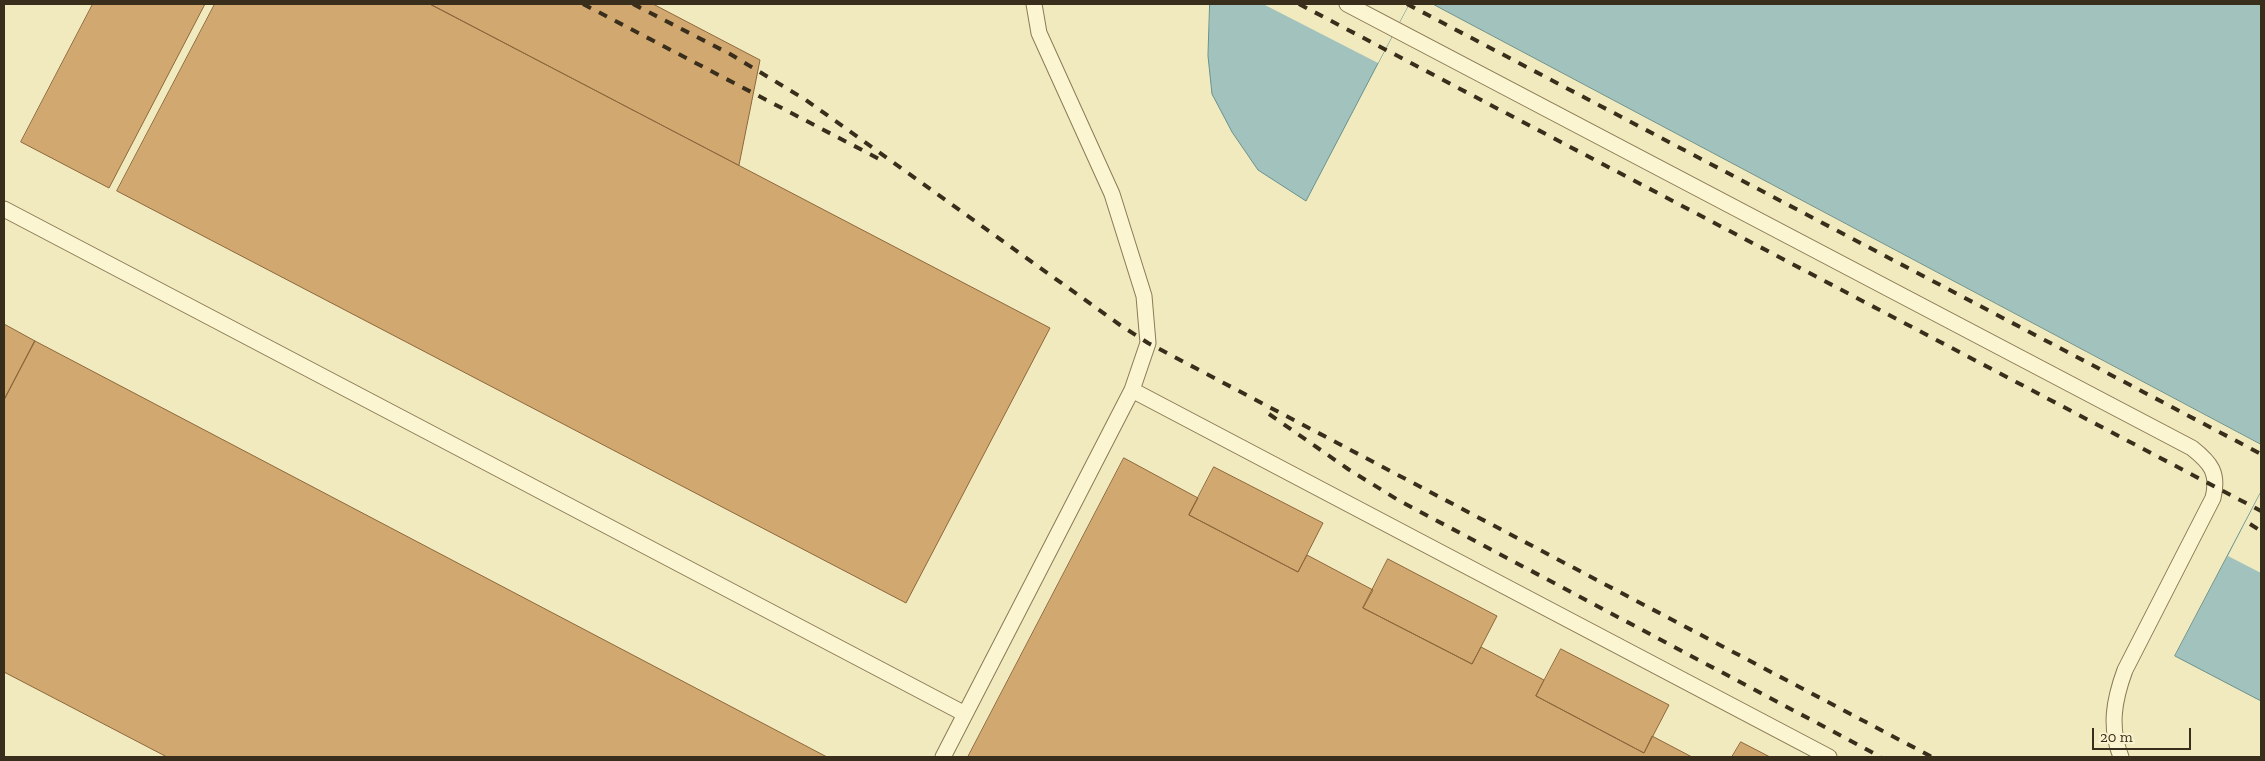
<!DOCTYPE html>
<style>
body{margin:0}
#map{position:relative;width:2265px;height:761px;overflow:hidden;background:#f1eabe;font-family:"Zilla Slab",serif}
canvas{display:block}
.frame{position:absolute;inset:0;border:5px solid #392e1b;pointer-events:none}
.scale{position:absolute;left:2092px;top:728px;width:99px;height:22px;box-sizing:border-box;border:2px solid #392e1b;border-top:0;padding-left:6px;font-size:15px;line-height:18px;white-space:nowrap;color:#392e1b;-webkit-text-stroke:4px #f8f2ce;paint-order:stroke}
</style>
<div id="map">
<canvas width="2265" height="761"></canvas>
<div class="frame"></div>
<div class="scale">20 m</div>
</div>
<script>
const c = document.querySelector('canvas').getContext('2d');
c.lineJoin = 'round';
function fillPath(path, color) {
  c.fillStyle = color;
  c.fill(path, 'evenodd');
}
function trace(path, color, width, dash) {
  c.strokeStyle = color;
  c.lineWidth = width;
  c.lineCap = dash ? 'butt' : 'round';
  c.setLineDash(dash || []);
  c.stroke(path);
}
const water = new Path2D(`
 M1210,4H1409L1306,201L1258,170L1232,132L1212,94L1208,56Z
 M1433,4H2261V444Z
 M2261,492V701L2175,656Z`);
fillPath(water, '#a2c2be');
trace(water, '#69918d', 1);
fillPath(new Path2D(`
 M1263,4H1409L1378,63Z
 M2261,492V573L2228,556Z`), '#f1eabe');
const building = new Path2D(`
 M93,4H205L109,188L21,142Z
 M215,4H430L1050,328L906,603L117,191Z
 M430,4H653L760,60L739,165Z
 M4,324L35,341L4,400Z
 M35,341L827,757H167L4,672V400Z
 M1124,458L1198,498L1189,515L1298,572L1307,555L1373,590L1363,608L1472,664L1481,647L1544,680L1536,696L1644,753L1652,736L1692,757H968Z
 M1214,467L1323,523L1298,572L1189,515Z
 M1388,559L1497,616L1472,664L1363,608Z
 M1561,649L1669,705L1644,753L1536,696Z
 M1741,742L1770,757H1732Z`);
fillPath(building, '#d2a871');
trace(building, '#8c673a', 1);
const lane = new Path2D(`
 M1347,4L2192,448C2211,463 2219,473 2213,498L2125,670C2114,700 2109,727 2121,757
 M4,209L965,714
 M1132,390L1829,757
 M943,757L1132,390L1148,343L1144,296L1112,194L1039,33L1034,4`);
trace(lane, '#8b7a55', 17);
trace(lane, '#fbf5d2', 15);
trace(new Path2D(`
 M583,4L883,161
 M633,4L730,54L806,100L1120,325L1148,343L1932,757
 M1299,4L2261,511
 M1407,4L2261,454
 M1269,414L1348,469L1398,500L1881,757
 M2250,524L2261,531`), '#392e1b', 4, [9, 9]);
</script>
